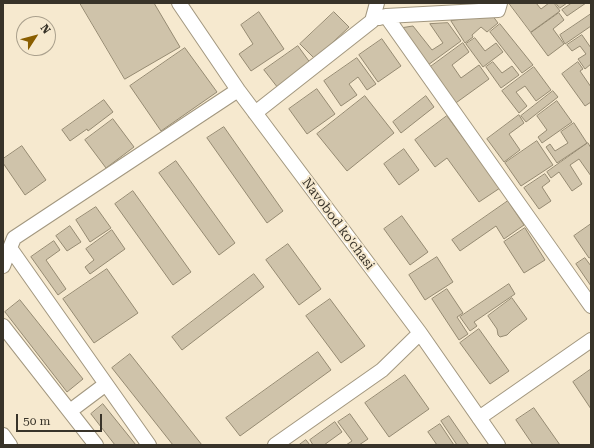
<!DOCTYPE html>
<style>
body{margin:0}
#map{position:relative;width:594px;height:448px;overflow:hidden;background:#f6e9cf;font-family:"Roboto Serif",serif}
canvas{display:block}
.frame{position:absolute;inset:0;border:4px solid #383329;pointer-events:none}
.north{position:absolute;left:16px;top:16px;width:40px;height:40px;box-sizing:border-box;background:#f6e9cf;border:1px solid #aaa08d;border-radius:50%;rotate:54deg;font-size:11px;font-weight:700;line-height:16px;text-align:center;color:#383329}
.north::after{content:'';display:block;margin:auto;width:14px;height:18px;background:#8a5e00;clip-path:polygon(50% 0,100% 100%,50% 72%,0 100%)}
.scale{position:absolute;left:16px;top:414px;width:86px;height:18px;box-sizing:border-box;border:2px solid #383329;border-top:0;padding-left:5px;font-size:12px;line-height:14px;white-space:nowrap;color:#383329;-webkit-text-stroke:3px #f6e9cf;paint-order:stroke}
</style>
<div id="map">
<canvas width="594" height="448"></canvas>
<div class="frame"></div>
<div class="north">N</div>
<div class="scale">50 m</div>
</div>
<script>
const c = document.querySelector('canvas').getContext('2d');
c.lineJoin = 'round';
function fillPath(path, color) {
  c.fillStyle = color;
  c.fill(path, 'evenodd');
}
function trace(path, color, width, dash) {
  c.strokeStyle = color;
  c.lineWidth = width;
  c.lineCap = dash ? 'butt' : 'round';
  c.setLineDash(dash || []);
  c.stroke(path);
}
function drawText(font, color, halo, rows, align = 'center') {
  c.font = font + ' "Roboto Serif",serif';
  c.lineWidth = 4;
  c.setLineDash([]);
  c.textBaseline = 'middle';
  c.strokeStyle = halo;
  c.fillStyle = color;
  for (const [text, x, y, turn = 0] of rows) {
    c.save();
    c.translate(x, y);
    c.rotate((+turn || 0) * Math.PI / 180);
    c.textAlign = isNaN(turn) ? turn : align;
    if (halo) c.strokeText(text, 0, 0);
    c.fillText(text, 0, 0);
    c.restore();
  }
}
const building = new Path2D(`
 M80,3H154L180,47L125,79Z
 M509,3H536L541,9L549,3H554L560,11L531,32Z
 M556,3H567L560,8Z
 M572,3H586L567,16L562,10Z
 M259,12L284,49L251,71L239,54L253,44L241,25Z
 M334,12L349,27L315,59L300,44Z
 M559,13L564,20L553,29L564,44L548,56L531,33Z
 M591,14V26L565,44L560,35Z
 M492,15L498,23L487,32L481,27L472,35L473,37L465,43L451,21Z
 M448,23L461,41L428,65L400,28L413,26L432,50L443,43L430,24Z
 M500,24L533,65L522,73L490,32Z
 M582,35L591,48V64L585,69L578,59L586,54L580,46L572,51L567,45Z
 M475,38L485,51L496,43L503,52L483,67L466,44Z
 M382,39L401,66L378,82L359,55Z
 M463,43L469,52L452,65L461,78L479,65L489,79L453,105L429,68Z
 M298,46L311,64L278,88L264,70Z
 M185,48L217,92L161,131L130,86Z
 M357,58L376,84L367,90L358,77L349,84L357,95L341,106L324,81Z
 M493,62L502,73L512,66L519,75L501,88L486,67Z
 M578,62L583,69L580,71L591,87V102L585,106L562,74Z
 M534,67L551,90L536,101L525,86L516,92L527,106L519,113L502,91Z
 M317,89L335,114L307,134L289,109Z
 M553,91L558,97L526,122L521,116Z
 M365,96L394,133L347,171L317,134Z
 M426,96L434,107L401,133L393,122Z
 M104,100L113,112L88,131L87,129L70,141L62,130Z
 M557,101L572,122L542,143L538,137L547,130L537,116Z
 M519,115L524,123L509,134L520,150L504,162L487,139Z
 M447,116L500,188L479,202L447,158L435,167L415,140Z
 M113,119L134,147L106,168L85,140Z
 M574,123L587,143L557,163L546,147L550,144L555,151L568,143L561,132Z
 M224,127L283,211L267,223L207,138Z
 M537,141L553,165L521,186L505,163Z
 M588,143L591,148V176L579,159L570,165L582,184L572,191L559,172L551,178L547,172Z
 M22,146L46,180L25,195L3,163V159Z
 M404,149L419,170L399,185L384,164Z
 M176,161L235,243L219,255L159,173Z
 M545,174L550,181L542,187L551,201L539,209L524,188Z
 M133,191L191,272L173,285L115,204Z
 M508,201L524,225L504,239L496,226L460,251L452,240Z
 M96,207L111,228L90,242L76,220Z
 M402,216L428,252L410,265L384,229Z
 M591,224V257L589,258L574,236Z
 M70,226L81,242L67,251L56,236Z
 M525,228L545,260L524,273L504,242Z
 M112,230L125,249L90,274L85,267L94,260L86,249Z
 M54,241L60,250L46,260L66,289L58,295L31,257Z
 M288,244L321,289L299,305L266,260Z
 M437,257L453,282L425,300L409,275Z
 M585,258L591,266V286L576,264Z
 M107,269L138,313L94,343L63,299Z
 M254,274L264,287L182,350L172,337Z
 M509,284L515,294L474,322L477,326L470,331L460,317Z
 M447,289L463,313L457,317L468,334L459,340L432,299Z
 M512,298L527,319L512,330L507,335L500,337L498,335L497,329L488,316Z
 M330,299L365,346L341,363L306,316Z
 M20,300L83,379L67,392L5,312Z
 M479,329L509,371L490,384L460,343Z
 M318,352L331,370L240,436L226,418Z
 M130,354L202,445H173L112,368Z
 M590,370L591,372V409L573,382Z
 M405,375L429,409L389,437L365,403Z
 M103,404L136,445H115L91,414Z
 M534,408L560,445H533L516,420Z
 M350,414L368,439L359,445H346L352,441L338,422Z
 M449,416L469,445H457L441,421Z
 M335,422L342,432L324,445H313L310,440Z
 M440,424L454,445H437L428,432Z
 M306,440L310,445H299Z`);
fillPath(building, '#cfc3aa');
trace(building, '#958a72', 1);
const minor = new Path2D(`
 M179,3L238,90L420,333L498,445
 M386,16L591,306
 M379,18L386,16L498,10L500,3
 M255,113L372,21L377,3
 M3,266L10,248
 M3,326L96,445
 M70,411L106,384
 M479,418L591,340
 M3,435L10,445
 M149,445L10,248L14,238L238,90
 M275,445L382,370L420,333`);
trace(minor, '#a2977f', 16);
trace(minor, '#fff', 14);
drawText('13px', '#383329', '#f6e9cf', [
 ["Navobod ko'chasi",338,224,53]
]);
</script>
